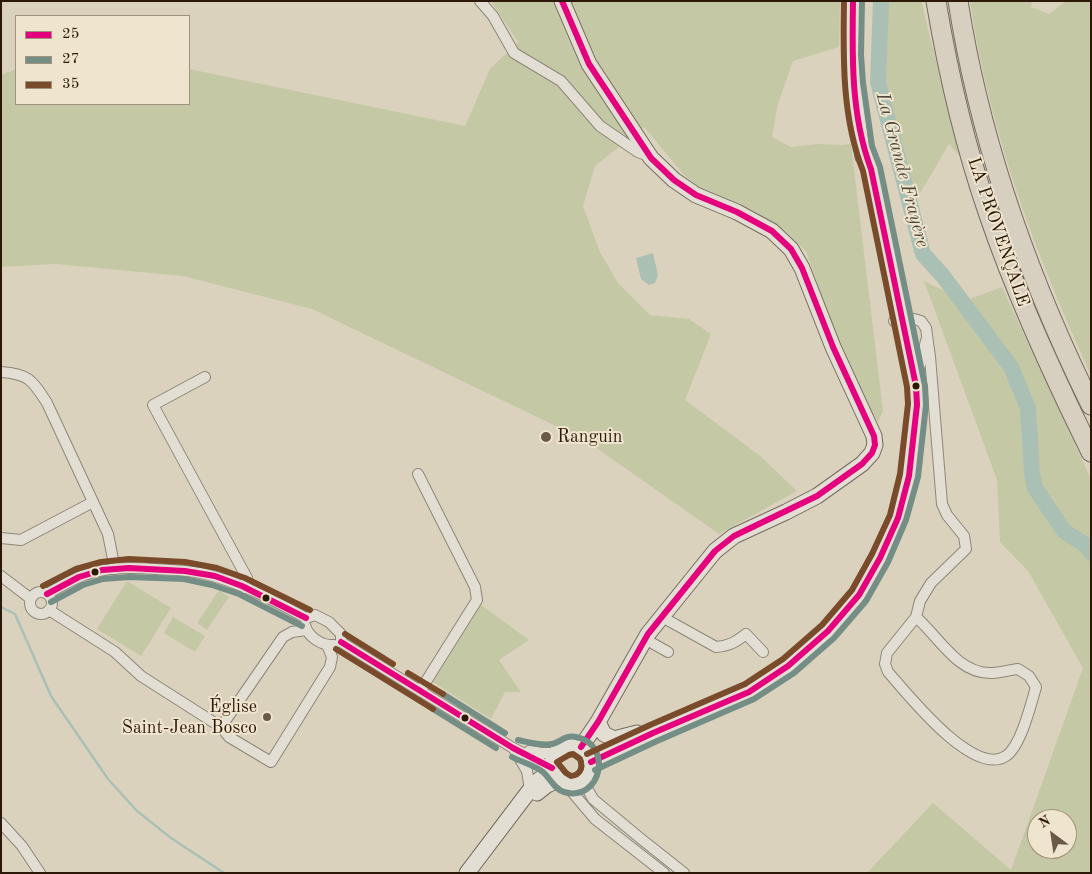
<!DOCTYPE html>
<meta charset="utf-8">
<style>
body{margin:0}
#map{position:relative;width:1092px;height:874px;overflow:hidden;background:#dbd2be;font-family:"Old Standard TT",serif}
canvas{display:block}
.frame{position:absolute;inset:0;border:2px solid #2c1806;pointer-events:none}
.legend{position:absolute;left:15px;top:15px;width:175px;height:90px;box-sizing:border-box;background:#efe4cd;border:1px solid #a1927d;margin:0;padding:6px 9px;list-style:none;font-size:15px;color:#2c1806}
.legend li{display:flex;align-items:center;gap:10px;height:25px}
.legend b{width:25px;border:1px solid #a1927d}
.north{position:absolute;left:1027px;top:809px;width:50px;height:50px;box-sizing:border-box;background:#efe4cd;border:1px solid #a1927d;border-radius:50%;rotate:329deg;font-size:14px;font-weight:700;line-height:20px;text-align:center;color:#2c1806}
.north::after{content:'';display:block;margin:auto;width:18px;height:22px;background:#695946;clip-path:polygon(50% 0,100% 100%,50% 72%,0 100%)}
</style>
<div id="map">
<canvas width="1092" height="874"></canvas>
<div class="frame"></div>
<ul class="legend">
<li><b style="height:6px;background:#e5007d"></b>25</li>
<li><b style="height:6px;background:#748e86"></b>27</li>
<li><b style="height:6px;background:#7a4b2a"></b>35</li>
</ul>
<div class="north">N</div>
</div>
<script>
const c = document.querySelector('canvas').getContext('2d');
c.lineJoin = 'round';
function fillPath(path, color) {
  c.fillStyle = color;
  c.fill(path, 'evenodd');
}
function trace(path, color, width, dash) {
  c.strokeStyle = color;
  c.lineWidth = width;
  c.lineCap = dash ? 'butt' : 'round';
  c.setLineDash(dash || []);
  c.stroke(path);
}
function drawText(font, color, halo, rows, align = 'center') {
  c.font = font + ' "Old Standard TT",serif';
  c.lineWidth = 4;
  c.setLineDash([]);
  c.textBaseline = 'middle';
  c.strokeStyle = halo;
  c.fillStyle = color;
  for (const [text, x, y, turn = 0] of rows) {
    c.save();
    c.translate(x, y);
    c.rotate((+turn || 0) * Math.PI / 180);
    c.textAlign = isNaN(turn) ? turn : align;
    if (halo) c.strokeText(text, 0, 0);
    c.fillText(text, 0, 0);
    c.restore();
  }
}
fillPath(new Path2D(`
 M491,1H840L839,47L793,61L778,104L772,137L791,147L818,144L842,145L851,144L883,411L878,422L862,395L841,351L806,251L786,232L750,209L710,195L684,175L644,127L595,166L583,206L600,252L618,283L650,315L689,319L711,334L685,400L759,455L797,491L719,534L585,440L312,309L183,276L55,264L1,267V75L16,69V104H189V69L465,126L490,69L518,42Z
 M884,1H922L924,13L960,156L949,144L912,207L883,70Z
 M970,1H1032L1031,7L1049,14L1066,1H1091V375C1036,255 989,132 970,1Z
 M924,281L953,295L970,299L1002,287L1090,477L1091,873H867L933,803L1011,870L1083,668L1028,571L1000,542L997,480ZM1037,819H1067V849H1037Z
 M127,581L171,608L141,656L97,629Z
 M219,590L229,597L207,630L197,623Z
 M481,605L529,640L499,660L521,692H505L491,719L433,682Z
 M173,617L205,636L195,652L164,633Z`), '#c4c8a5');
fillPath(new Path2D(`
 M653,253L658,275L655,283L649,285L641,279L636,258Z`), '#abc0b5');
trace(new Path2D(`
 M1,607L15,614L51,696L108,779L137,811L171,838L224,873`), '#abc0b5', 2.5);
trace(new Path2D(`
 M881,1L878,82L923,254L943,276L1011,367L1028,408L1032,474L1035,488L1064,531L1087,546L1091,553`), '#abc0b5', 16);
const street = new Path2D(`
 M480,1L493,16L514,53L561,81L600,126L638,152L651,157
 M894,321L914,319L921,321L926,328L930,357L942,504L947,515L964,536L966,549L931,583L920,601L916,617C938,636 957,673 990,673C999,673 1009,670 1018,669L1029,676L1036,687C1031,704 1021,746 1006,756C973,778 907,693 888,672L885,664L887,653L916,617
 M919,369L926,341
 M1,372C29,374 32,380 47,403L108,534L115,569
 M205,377L153,405L247,578L245,588
 M418,474L475,587L477,600L420,691
 M1,538L21,540L93,502
 M1,576L31,599
 M30 603a11 11 0 1 1 22 0a11 11 0 1 1-22 0Z
 M47,594C59,587 71,580 84,575C108,567 131,567 156,569C171,570 187,570 201,573C238,581 274,600 306,618
 M49,610L115,652L141,676L221,727L229,737L271,762L330,667L332,657L327,645
 M662,617L716,647C729,646 736,642 746,634L763,652
 M306,618L315,615L329,622L341,634V642
 M305,625C308,637 322,646 334,645
 M645,639L668,652
 M341,642L513,748L552,768
 M221,727L283,637L292,632L306,630
 M514,749L527,771L530,790
 M529,751L542,753H556
 M583,781L593,799L640,838L684,873
 M572,784L573,793L595,819L664,873
 M1,823L22,846L40,873`);
const secondary = new Path2D(`
 M562,1L589,64L651,158L674,180L696,195L737,212L772,231L791,249L802,268L833,347L874,436L875,445L872,453L862,464L817,496L786,512L734,536L715,551L648,634L598,722L581,747
 M853,1L852,55L855,97L863,157
 M598,722L604,734L614,739L637,733
 M552 765a20 20 0 1 1 40 0a20 20 0 1 1-40 0Z
 M591,762L629,745L653,733L749,692L788,666L828,631L848,609L870,576L892,532L898,518L909,476L914,436L915,413L917,405L916,386L898,295L871,169L863,148
 M537,793L547,785L559,780
 M467,873L536,782L553,770`);
const highway = new Path2D(`
 M936,1C948,73 965,146 989,215C1017,297 1053,375 1091,452
 M958,1C980,142 1028,277 1091,405`);
trace(street, '#8d8678', 12);
trace(secondary, '#746c5f', 17);
trace(highway, '#746c5f', 21);
trace(street, '#e3ded4', 10);
trace(secondary, '#e3ded4', 15);
trace(highway, '#d7cfc0', 19);
trace(new Path2D(`
 M562,1L589,64L651,158L674,180L696,195L737,212L772,231L791,249L802,268L833,347L874,436L875,445L872,453L862,464L817,496L734,536L715,551L648,634L598,722L581,747
 M47,594L79,577L102,570L129,568L185,571L215,576L242,586L306,618
 M341,642L513,748L552,768
 M591,762L653,733L749,692L788,666L828,631L859,595L880,558L898,518L909,476L917,405L916,386L871,169C851,116 852,57 853,1`), '#e5007d', 6);
trace(new Path2D(`
 M51,602L83,585L103,579L129,577L184,579L212,585L239,594L302,626
 M443,694L505,733
 M433,709L496,748
 M512,757C521,762 534,765 543,772C551,779 553,788 564,792C601,803 614,744 576,737C565,734 560,743 552,744C541,746 528,742 518,740
 M595,770L657,741L754,699L794,673L834,638L866,601L888,562L906,520L918,477L926,405L925,386L880,167L872,146L863,83L861,55L862,1`), '#748e86', 6);
trace(new Path2D(`
 M43,586L76,569L101,562L129,559L185,562L217,568L245,578L310,610
 M345,634L393,664
 M336,649L433,709
 M408,673L443,694
 M573,754L580,759C583,767 581,775 571,776L566,773L557,762L569,755Z
 M587,754L650,725L745,684L783,659L822,625L852,590L872,554L890,515L900,474L908,404L907,387L863,171C842,118 843,58 844,1`), '#7a4b2a', 6);
for (const [x, y, r, color] of [
 [916,386,4.5,"#2c1806"],
 [546,437,6,"#695946"],
 [95,572,4.5,"#2c1806"],
 [266,598,4.5,"#2c1806"],
 [267,717,5,"#695946"],
 [465,718,4.5,"#2c1806"]
]) {
  const dot = new Path2D();
  dot.arc(x, y, r, 0, 2 * Math.PI);
  c.fillStyle = color;
  c.fill(dot);
  trace(dot, '#efe4cd', 2);
}
drawText('18px', '#2c1806', '#efe4cd', [
 ["LA PROVENÇALE",998,232,71]
]);
drawText('18px', '#2c1806', '#efe4cd', [
 ["Ranguin",557,437],
 ["Église",257,707,"right"],
 ["Saint-Jean Bosco",257,728,"right"]
], 'left');
drawText('italic 19px', '#4c4839', '#efe4cd', [
 ["La Grande Frayère",902,170,75]
]);
</script>
